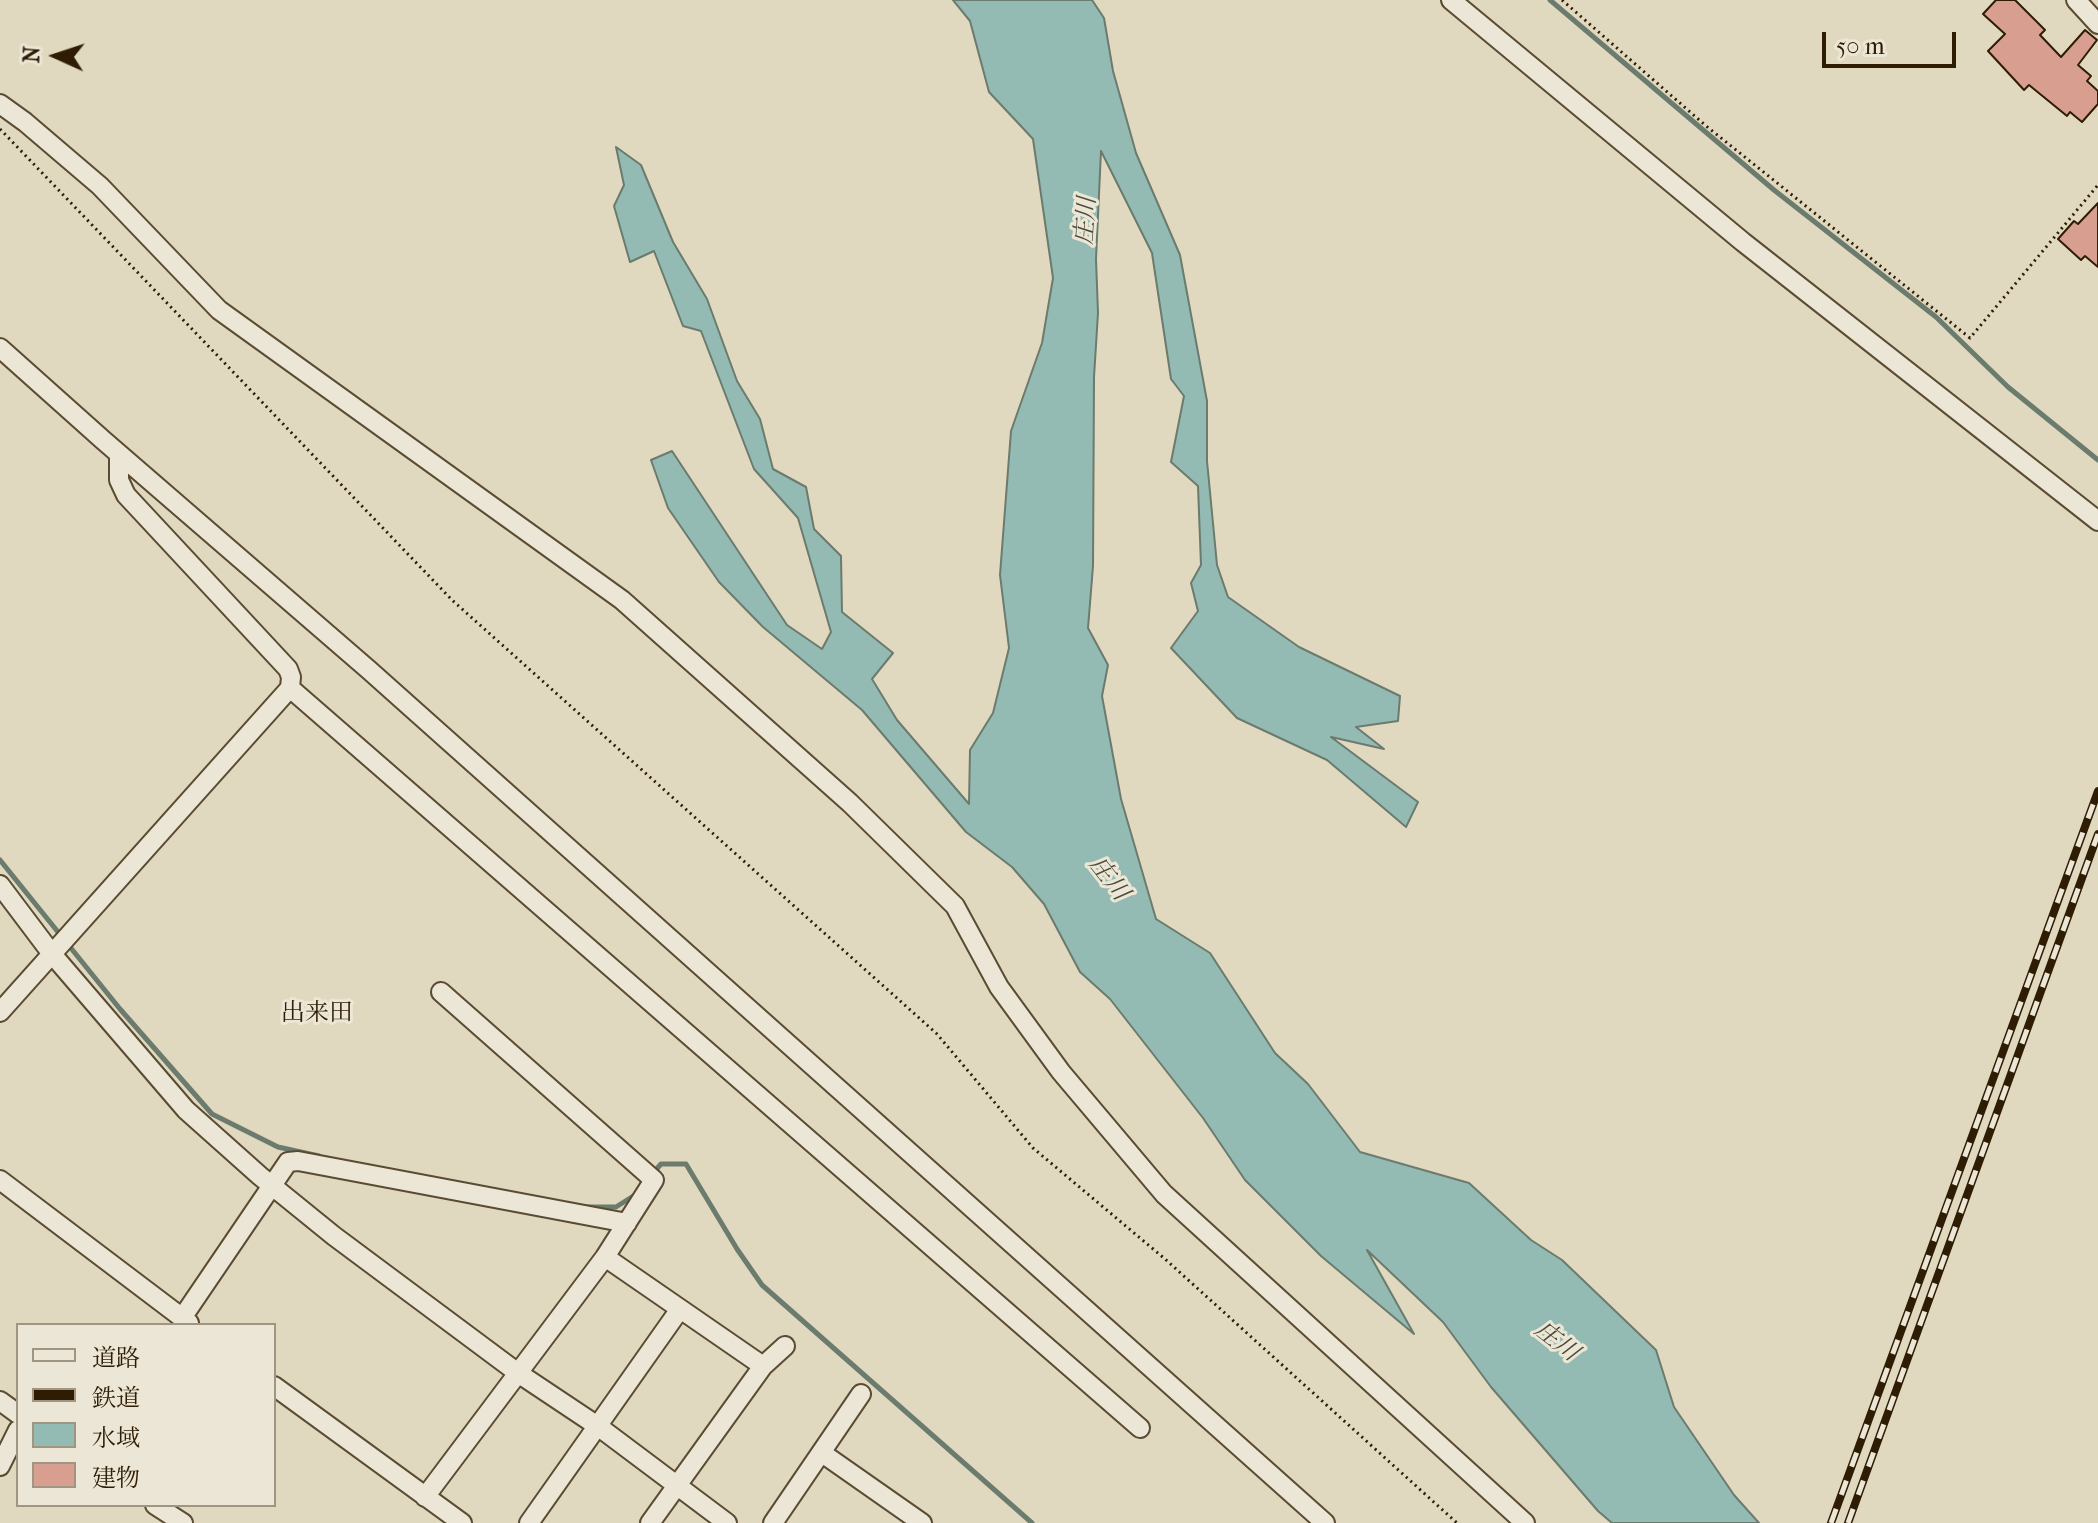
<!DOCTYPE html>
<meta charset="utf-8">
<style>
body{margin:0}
#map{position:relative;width:2098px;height:1523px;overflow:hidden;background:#e0d9bf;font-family:"IM FELL French Canon","Noto Serif JP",serif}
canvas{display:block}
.legend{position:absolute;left:16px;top:1323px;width:260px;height:184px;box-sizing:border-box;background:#ebe6d5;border:2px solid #9f9581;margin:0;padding:10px 14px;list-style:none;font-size:24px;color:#2e1c03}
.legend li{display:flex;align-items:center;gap:16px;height:40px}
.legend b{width:40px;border:2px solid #9f9581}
.north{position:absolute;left:16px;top:16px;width:80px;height:80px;-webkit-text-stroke:6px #ebe6d5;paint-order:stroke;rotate:273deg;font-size:22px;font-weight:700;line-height:32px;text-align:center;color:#2e1c03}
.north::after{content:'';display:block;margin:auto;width:28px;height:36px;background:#2e1c03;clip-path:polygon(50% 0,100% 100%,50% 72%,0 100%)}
.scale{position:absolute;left:1822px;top:32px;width:134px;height:36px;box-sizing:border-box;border:4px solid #2e1c03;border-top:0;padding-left:10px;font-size:24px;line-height:28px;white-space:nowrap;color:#2e1c03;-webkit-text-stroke:6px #ebe6d5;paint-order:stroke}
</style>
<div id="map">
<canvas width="2098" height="1523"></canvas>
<ul class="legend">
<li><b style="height:10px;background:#ebe6d5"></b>道路</li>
<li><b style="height:10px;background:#2e1c03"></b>鉄道</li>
<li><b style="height:22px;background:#94bab4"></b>水域</li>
<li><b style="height:22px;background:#d89f91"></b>建物</li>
</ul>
<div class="north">N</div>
<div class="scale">50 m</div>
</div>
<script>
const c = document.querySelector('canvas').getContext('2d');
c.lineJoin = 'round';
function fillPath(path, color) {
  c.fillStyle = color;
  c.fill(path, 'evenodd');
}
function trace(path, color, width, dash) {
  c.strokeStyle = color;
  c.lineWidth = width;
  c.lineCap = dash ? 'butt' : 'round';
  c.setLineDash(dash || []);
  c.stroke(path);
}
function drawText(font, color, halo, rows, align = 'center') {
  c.font = font + ' "IM FELL French Canon","Noto Serif JP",serif';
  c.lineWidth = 6;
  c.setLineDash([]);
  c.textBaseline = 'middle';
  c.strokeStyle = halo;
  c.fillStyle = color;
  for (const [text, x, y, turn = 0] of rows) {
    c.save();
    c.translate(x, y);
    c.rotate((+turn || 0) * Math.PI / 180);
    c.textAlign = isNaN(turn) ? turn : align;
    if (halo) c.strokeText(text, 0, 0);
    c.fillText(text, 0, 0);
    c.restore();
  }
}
const water = new Path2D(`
 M953,0H1092L1104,18L1113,71L1136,153L1180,255L1207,401V461L1217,565L1228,597L1299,647L1400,696L1398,721L1356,727L1384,749L1331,737L1418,802L1406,827L1327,760L1237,718L1171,648L1198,611L1191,583L1201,565L1198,486L1171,462L1184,396L1171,379L1152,253L1101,151L1096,259L1098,313L1094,377L1093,566L1088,628L1108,665L1102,696L1121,799L1156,919L1210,953L1275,1053L1308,1084L1360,1152L1469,1183L1531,1240L1562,1260L1656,1350L1674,1407L1734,1495L1759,1523H1612L1598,1511L1491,1387L1443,1322L1367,1250L1414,1334L1321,1256L1245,1180L1203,1118L1110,999L1080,972L1044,904L1012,867L966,832L862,710L763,627L719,582L668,508L651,460L672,451L787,625L822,649L831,632L798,518L754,469L701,331L683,326L654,251L630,262L614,206L624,185L616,147L641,165L673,242L707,299L737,381L760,419L773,469L806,487L814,529L841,556L842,612L893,653L872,679L897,720L969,804L970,750L993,713L1009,648L1000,575L1011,431L1042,343L1053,278L1033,139L989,92L970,21Z`);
fillPath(water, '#94bab4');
trace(water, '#6b7b6d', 2);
trace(new Path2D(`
 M1550,0L1774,190L1936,317L2008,387L2098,460
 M0,860L120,1009L212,1114L278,1147L319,1156
 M654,1172L661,1164H686L737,1249L762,1285L1032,1523
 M584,1207H616L635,1195`), '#6b7b6d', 5);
const building = new Path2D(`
 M1996,0H2015L2045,30L2040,35L2061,57L2085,30L2097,40L2078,65L2091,76L2087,81L2098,91V104L2082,122L2070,112L2067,116L2029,85L2024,90L1988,51L2005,34L1983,14Z
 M2098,203V267L2085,256L2081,260L2058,239L2074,221L2078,224Z`);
fillPath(building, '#d89f91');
trace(building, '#2e1c03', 2);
const minor = new Path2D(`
 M1451,0L1743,242L2098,521
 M2076,0L2098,24
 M0,104L25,122L100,186L219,310L622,600L850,803L955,906L999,987L1061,1072L1164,1194L1525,1523
 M0,348L103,440L369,670L1325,1523
 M290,688L1140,1428
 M0,885L52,954L186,1110L260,1176L334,1236L518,1373L599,1427L727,1523
 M441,992L654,1180L605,1257
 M0,1012L290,688L291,677L288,669L126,495L119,480V454
 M0,1180L189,1323
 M182,1318L288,1162L298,1161L627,1223
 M274,1386L462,1523
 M0,1401L18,1414
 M822,1453L922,1523
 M0,1466L18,1430
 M425,1497L605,1257L763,1366
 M155,1505L183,1523
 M529,1523L680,1309
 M650,1523L763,1366L785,1346
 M773,1523L861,1394`);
trace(minor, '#5a4b32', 22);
trace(new Path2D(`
 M1562,0L1705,125L1970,338L2098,185
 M0,129L452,600L937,1034L1033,1148L1165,1259L1457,1523`), '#2e1c03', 3, [2, 4]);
trace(minor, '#ebe6d5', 18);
const rail = new Path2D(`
 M1831,1523L2098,791
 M1848,1523L2098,834`);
trace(rail, '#2e1c03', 8);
trace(rail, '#ebe6d5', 5, [15]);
drawText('italic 24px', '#4d4b38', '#ebe6d5', [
 ["庄川",1087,221,-86],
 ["庄川",1108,879,52],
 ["庄川",1556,1342,38]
]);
drawText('24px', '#2e1c03', '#ebe6d5', [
 ["出来田",317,1014]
]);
</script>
